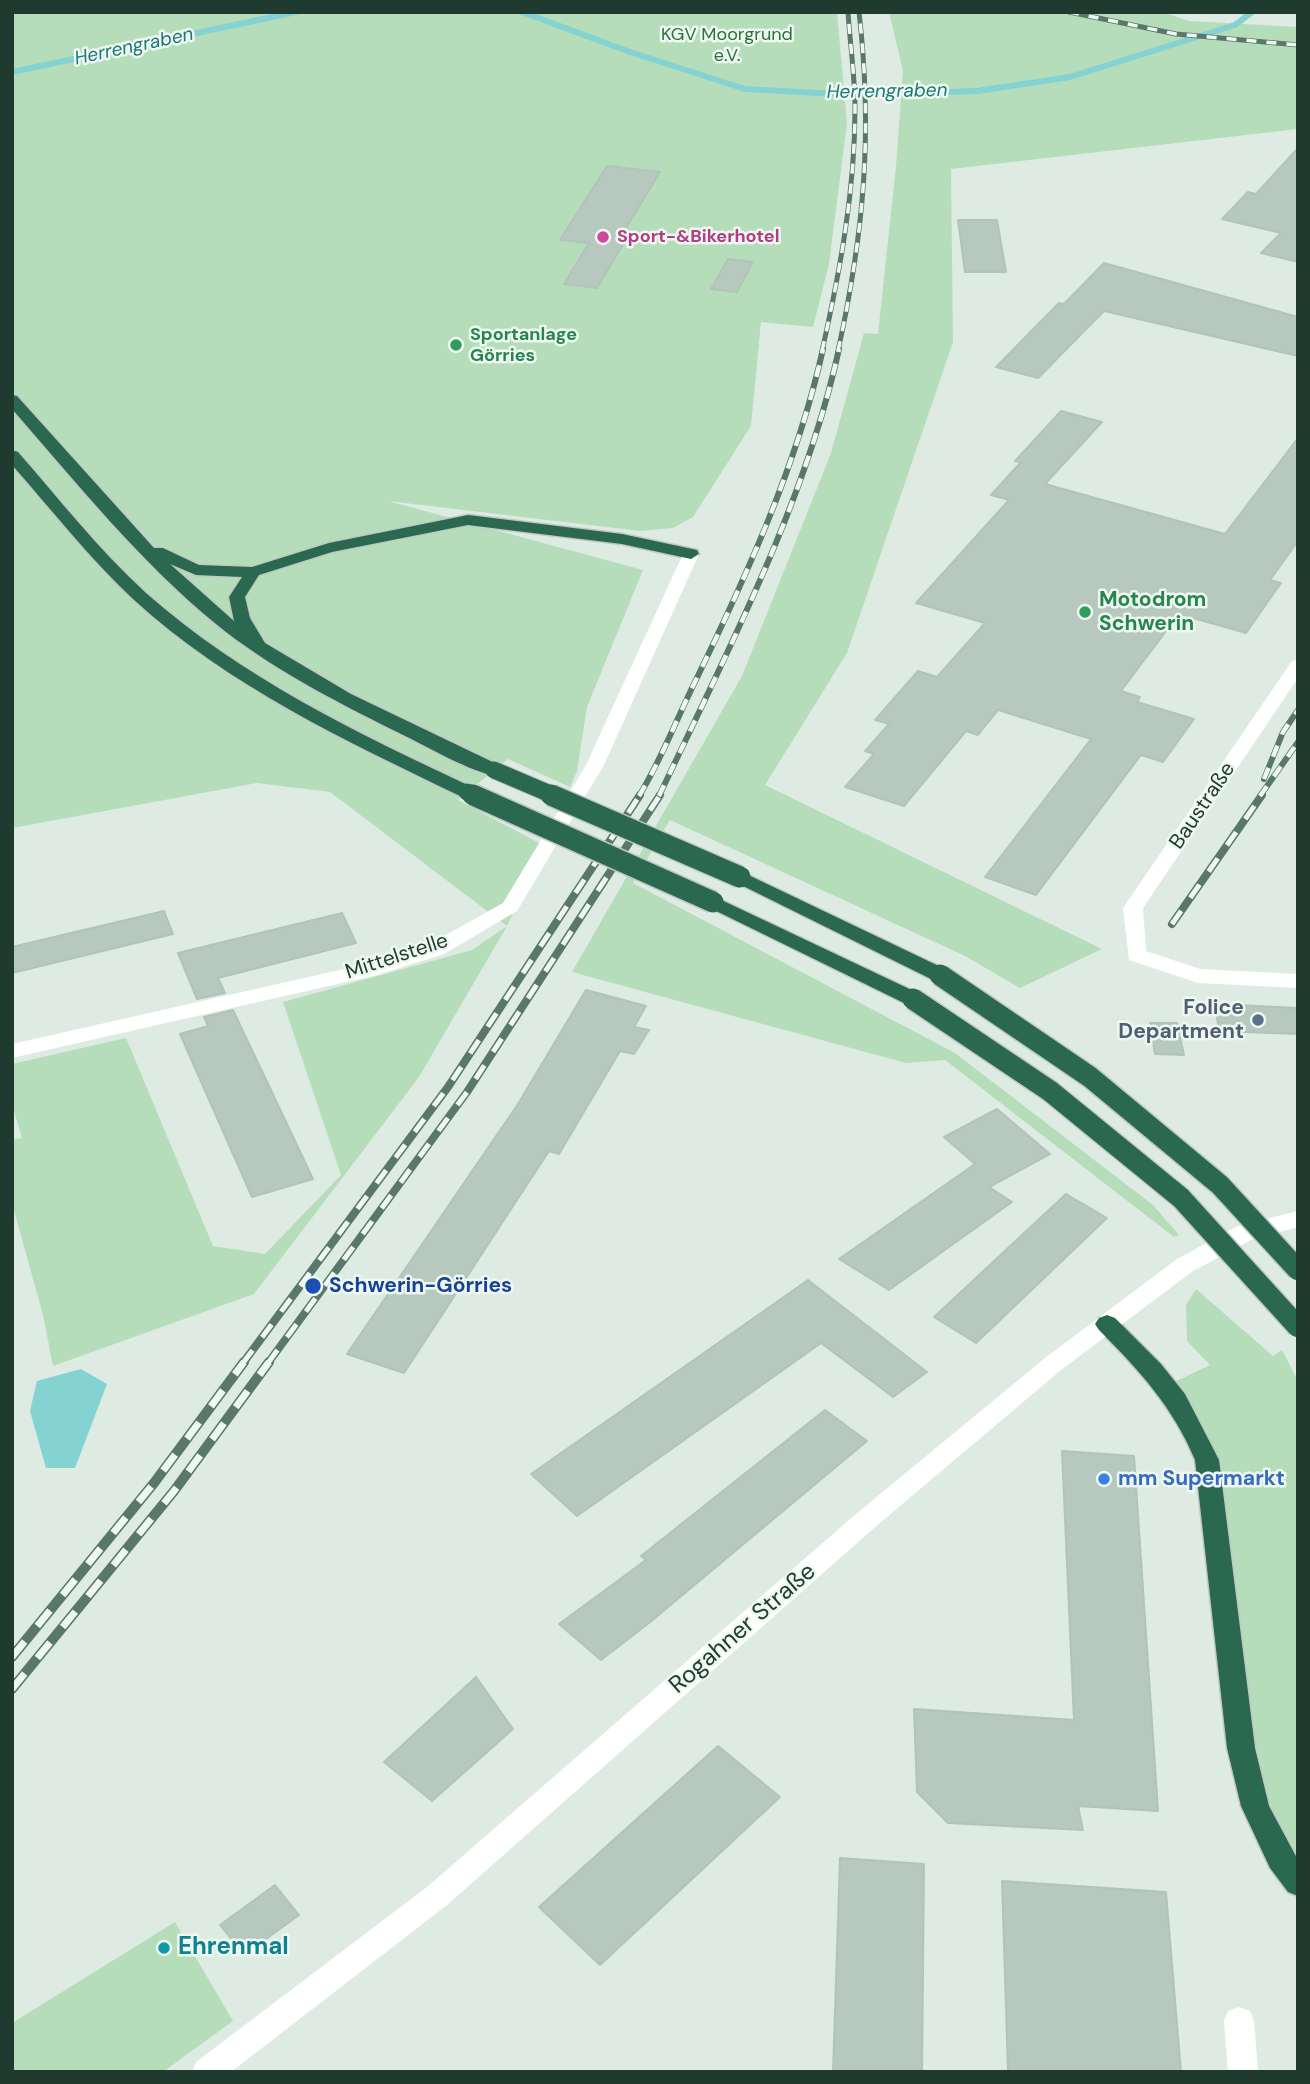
<!DOCTYPE html>
<meta charset="utf-8">
<style>
body{margin:0}
#map{position:relative;width:1310px;height:2084px;overflow:hidden;background:#deebe3;font-family:"DM Sans",sans-serif}
canvas{display:block}
.frame{position:absolute;inset:0;border:14px solid #1f3b2f;pointer-events:none}
</style>
<div id="map">
<canvas width="1310" height="2084"></canvas>
<div class="frame"></div>
</div>
<script>
const c = document.querySelector('canvas').getContext('2d');
c.lineJoin = 'round';
function fillPath(path, color) {
  c.fillStyle = color;
  c.fill(path, 'evenodd');
}
function trace(path, color, width, dash) {
  c.strokeStyle = color;
  c.lineWidth = width;
  c.lineCap = dash ? 'butt' : 'round';
  c.setLineDash(dash || []);
  c.stroke(path);
}
function drawText(font, color, halo, rows, align = 'center') {
  c.font = font + ' "DM Sans",sans-serif';
  c.lineWidth = 5;
  c.setLineDash([]);
  c.textBaseline = 'middle';
  c.strokeStyle = halo;
  c.fillStyle = color;
  for (const [text, x, y, turn = 0] of rows) {
    c.save();
    c.translate(x, y);
    c.rotate((+turn || 0) * Math.PI / 180);
    c.textAlign = isNaN(turn) ? turn : align;
    if (halo) c.strokeText(text, 0, 0);
    c.fillText(text, 0, 0);
    c.restore();
  }
}
fillPath(new Path2D(`
 M12,12H837L847,123L829,264L813,327L761,322L751,426L693,517L673,528L640,531L388,501L643,570L587,707L577,771L570,787L508,759L458,800L543,845L507,926L419,1077L254,1294L53,1366L43,1315L12,1203V1140L22,1138L12,1104V1064L126,1038L213,1246L265,1254L341,1175L283,1002L472,950L507,926L330,792L257,783L12,828Z
 M889,12H1163L1189,21L1298,27V129L951,169L953,342L847,653L765,785L1102,949L1020,988L965,956L670,820L633,883L955,1053L1153,1205L1179,1235L1174,1237L945,1060L906,1063L572,972L742,676L831,453L864,333L878,334L896,166L903,71Z
 M1196,1289L1273,1356L1282,1350L1298,1381V1883L1255,1806L1213,1494L1168,1385L1210,1365L1187,1341L1186,1305Z
 M175,1922L233,2021L163,2072H12V2023Z`), '#b6ddba');
fillPath(new Path2D(`
 M81,1369L107,1384L75,1468H46L30,1411L37,1381Z`), '#84d2d1');
trace(new Path2D(`
 M522,12L630,52L745,89L854,95L977,91L1070,77L1235,25L1252,12
 M12,72L296,12`), '#84d2d1', 6);
const building = new Path2D(`
 M1298,148V262L1261,253L1281,233L1222,219L1248,192L1256,194Z
 M607,166L660,172L623,233L629,234L597,288L564,284L589,243L560,240Z
 M958,220H997L1006,272H965Z
 M728,259L753,262L737,292L711,289Z
 M1104,263L1298,317V356L1104,311L1038,378L996,367L1059,303L1064,304Z
 M1061,411L1102,422L1045,484L1225,534L1298,438V541L1270,580L1281,583L1246,633L1179,614L1121,691L1140,697L1137,702L1194,719L1163,762L1141,755L1036,895L985,877L1091,739L998,710L978,735L966,731L904,806L845,787L874,754L865,751L889,724L875,720L918,671L937,677L985,623L916,603L1009,500L991,495L1021,462L1015,461Z
 M164,911L173,934L12,973V947Z
 M342,913L356,943L218,978L225,993L197,999L178,953Z
 M586,990L646,1006L634,1027L649,1030L634,1054L620,1051L559,1154L549,1151L404,1373L347,1354L518,1104Z
 M1215,1004L1298,1008V1034L1219,1031Z
 M233,1010L313,1179L252,1197L180,1034L208,1026L204,1017Z
 M1150,1023H1177L1184,1055L1155,1054Z
 M997,1109L1050,1154L989,1187L1012,1202L889,1290L839,1259L975,1164L944,1137Z
 M1066,1194L1107,1218L976,1343L934,1317Z
 M808,1280L927,1372L893,1397L821,1343L577,1516L531,1474Z
 M825,1410L867,1441L649,1623L601,1660L559,1624L646,1560L641,1556Z
 M1062,1451L1134,1456L1158,1811L1078,1806L1083,1830L948,1823L917,1792L914,1709L1074,1720Z
 M476,1677L513,1729L432,1801L384,1762Z
 M718,1746L780,1797L600,1965L539,1907Z
 M840,1858L924,1864L922,2072H833Z
 M1002,1881L1166,1892L1181,2072H1008Z
 M275,1885L299,1915L244,1955L220,1925Z`);
fillPath(building, '#b7c8be');
trace(building, '#b1c4b9', 2);
const highway = new Path2D(`
 M12,395L17,396L154,548H163L199,565L252,567L329,543L468,515L622,534L697,550L699,554L691,559L622,544L468,525L332,552L259,575L245,597L250,618L265,643L351,694L501,766L503,770L494,776C460,767 425,745 393,730C331,699 269,667 216,624C139,561 77,483 12,409ZM170,564L196,575L242,577L229,597L234,621Z
 M12,450L18,452C59,499 99,550 146,593C242,678 359,734 474,788L476,792L474,796H460C346,741 228,686 133,599C89,558 52,510 12,465Z
 M740,871L947,970L950,975L940,982L933,980L733,881L730,877Z
 M713,896L920,994L923,999L920,1004H906L706,906L703,902L706,898Z
 M1107,1315L1115,1318L1161,1364L1185,1394L1219,1460L1255,1748L1269,1806L1298,1860V1896L1288,1892L1270,1868L1241,1806L1227,1748L1195,1460C1173,1407 1139,1370 1099,1330L1095,1324L1099,1318Z`);
trace(highway, '#c0c8c5', 3);
fillPath(new Path2D(`
 M691,549L699,554L604,765L517,911L444,954L377,975L12,1058V1044L366,964L430,944L503,903L586,765L683,554Z
 M1298,660V678L1143,908L1146,951L1200,969L1298,974V988L1198,983L1129,960L1123,908L1292,661Z
 M1298,1211V1227L1253,1239L1193,1271L1061,1370L874,1528L447,1905L231,2072H192L196,2062L427,1887L856,1514L1045,1358L1177,1259L1238,1226Z
 M1239,2007L1250,2011L1254,2021L1258,2072H1228L1224,2021L1228,2011Z`), '#fff');
fillPath(highway, '#2a6850');
const railFar3 = new Path2D(`
 M1069,12L1176,34L1298,45
 M822,351C840,271 855,191 855,108C855,76 850,44 848,12
 M838,351C864,232 873,133 859,12`);
const railFar2 = new Path2D(`
 M1264,779L1283,732L1298,710
 M639,796C660,762 675,723 693,686C745,579 797,466 823,349
 M659,796C726,654 805,504 839,349
 M1260,796L1298,742`);
const railFar1 = new Path2D(`
 M1172,924L1262,795
 M243,1363L448,1087L640,795
 M268,1363L467,1092L660,795`);
const rail = new Path2D(`
 M12,1657L154,1483L244,1362
 M12,1689L174,1491L269,1362`);
trace(railFar3, '#59776a', 5);
trace(railFar2, '#59776a', 6);
trace(railFar1, '#59776a', 8);
trace(rail, '#59776a', 10);
trace(railFar3, '#eff7f1', 3.5, [10]);
trace(railFar2, '#eff7f1', 4.5, [12]);
trace(railFar1, '#eff7f1', 5, [16]);
trace(rail, '#eff7f1', 7, [20]);
const highwayBridgeFar1 = new Path2D(`
 M494,770L555,796
 M467,792L477,796`);
const highwayBridge = new Path2D(`
 M473,795L713,902
 M551,795L740,877
 M940,975L1090,1077L1220,1185L1298,1270
 M913,999L1050,1091L1181,1198L1298,1327`);
trace(highwayBridgeFar1, '#c0c8c5', 19, []);
trace(highwayBridge, '#c0c8c5', 24, []);
trace(highwayBridgeFar1, '#2a6850', 17);
trace(highwayBridge, '#2a6850', 21);
for (const [x, y, r, color] of [
 [603,237,7,"#d1479c"],
 [456,345,7,"#2e9e5b"],
 [1085,612,7,"#2e9e5b"],
 [1258,1020,7,"#5c6f8a"],
 [313,1286,9,"#1a4fb4"],
 [1104,1479,7,"#3f7fe0"],
 [164,1948,7,"#0f9aa8"]
]) {
  const dot = new Path2D();
  dot.arc(x, y, r, 0, 2 * Math.PI);
  c.fillStyle = color;
  c.fill(dot);
  trace(dot, '#eff7f1', 2.5);
}
drawText('18px', '#287338', '#eff7f1', [
 ["KGV Moorgrund",727,35],
 ["e.V.",727,56]
]);
drawText('bold 18px', '#b23c85', '#eff7f1', [
 ["Sport-&Bikerhotel",617,237]
], 'left');
drawText('bold 18px', '#27864d', '#eff7f1', [
 ["Sportanlage",470,335],
 ["Görries",470,356]
], 'left');
drawText('italic 19px', '#187877', '#eff7f1', [
 ["Herrengraben",134,47,-12],
 ["Herrengraben",887,92,-1]
]);
drawText('bold 21px', '#27864d', '#eff7f1', [
 ["Motodrom",1099,600],
 ["Schwerin",1099,624]
], 'left');
drawText('21px', '#1f3b2f', '#eff7f1', [
 ["Baustraße",1203,806,-56],
 ["Mittelstelle",397,957,-18]
]);
drawText('bold 21px', '#4e5e75', '#eff7f1', [
 ["Folice",1244,1008],
 ["Department",1244,1032]
], 'right');
drawText('bold 21px', '#164399', '#eff7f1', [
 ["Schwerin-Görries",329,1286]
], 'left');
drawText('bold 21px', '#366cbe', '#eff7f1', [
 ["mm Supermarkt",1118,1479]
], 'left');
drawText('24px', '#1f3b2f', '#eff7f1', [
 ["Rogahner Straße",743,1629,-41]
]);
drawText('bold 24px', '#0d838f', '#eff7f1', [
 ["Ehrenmal",178,1948]
], 'left');
</script>
